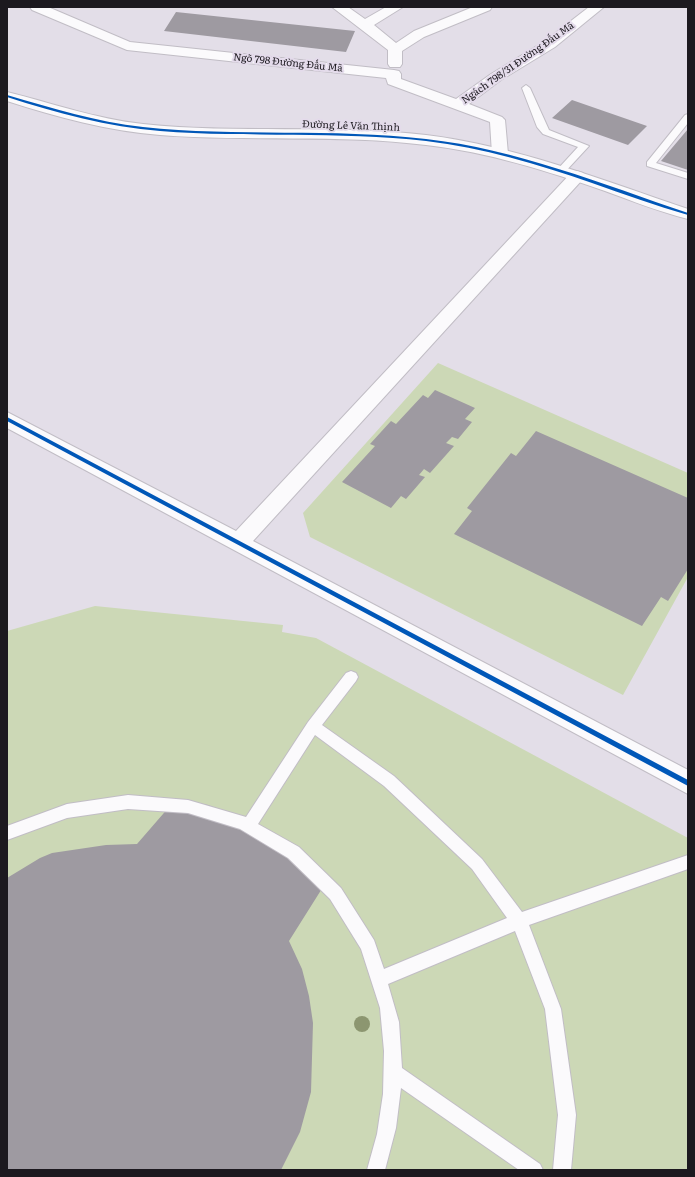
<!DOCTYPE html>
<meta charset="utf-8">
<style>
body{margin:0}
#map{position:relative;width:695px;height:1177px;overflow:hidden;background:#e3dee8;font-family:Literata,serif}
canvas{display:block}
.frame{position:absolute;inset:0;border:8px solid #1c191f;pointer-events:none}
</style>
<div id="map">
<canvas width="695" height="1177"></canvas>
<div class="frame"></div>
</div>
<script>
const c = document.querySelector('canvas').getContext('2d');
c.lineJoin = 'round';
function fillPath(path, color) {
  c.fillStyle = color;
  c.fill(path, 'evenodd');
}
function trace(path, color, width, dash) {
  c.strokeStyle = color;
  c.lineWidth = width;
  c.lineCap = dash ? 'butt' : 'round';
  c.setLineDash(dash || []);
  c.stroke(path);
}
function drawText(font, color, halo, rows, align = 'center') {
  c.font = font + ' Literata,serif';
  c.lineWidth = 4;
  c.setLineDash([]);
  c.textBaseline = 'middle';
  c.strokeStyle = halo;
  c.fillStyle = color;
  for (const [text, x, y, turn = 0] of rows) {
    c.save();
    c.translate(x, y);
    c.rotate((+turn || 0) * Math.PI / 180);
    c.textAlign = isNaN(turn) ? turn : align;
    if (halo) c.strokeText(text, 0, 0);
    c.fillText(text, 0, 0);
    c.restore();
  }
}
fillPath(new Path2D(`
 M438,363L688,473V577L623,695L310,537L303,513Z
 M95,606L283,625L282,632L316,638L688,838V1170H7V631Z`), '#ccd8b6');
fillPath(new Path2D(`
 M176,12L355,31L346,52L164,31Z
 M572,100L647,126L628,145L552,118Z
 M688,129V170L661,161Z
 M435,390L475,408L465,419L472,422L458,439L452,437L446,443L454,446L430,473L424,469L419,475L425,477L406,499L401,496L391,508L342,482L375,446L370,444L391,421L396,424L423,395L428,398Z
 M536,431L688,498V569L668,601L661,597L642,626L454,534L472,511L467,508L511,453L516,456Z
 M176,799L208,805L239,817L323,887L289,941L302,969L309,996L313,1023L311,1092L300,1132L281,1170H7V878L40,858L52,853L106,845L137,844Z`), '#9e9aa1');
const lane = new Path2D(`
 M526,85L530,88L549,130L589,146L564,173L561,174L556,171L578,147L543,134L537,127L522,88Z
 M688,114V123L656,163L688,173V179L647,166V162L685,115Z
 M351,671L356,673L358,677L356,681L322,725L394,776L482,859L522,912L688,855V869L529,925L561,1009L576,1115L571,1170H553L558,1115L545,1009L515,931L388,984L399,1022L402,1068L540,1164L543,1170H519L401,1088L396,1128L385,1170H367L377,1134L383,1094L384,1051L380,1008L361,949L330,899L288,858L240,829L188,813L128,809L67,818L7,840V826L67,804L128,795L188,800L246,817L308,722L346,673ZM315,735L384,786L472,869L507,918L384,969L374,940L341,888L299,847L258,824Z`);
const street = new Path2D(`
 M30,7H48L130,42L394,70L399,71L401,74V79L456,99L491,74L545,41L589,7H604L555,47L501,80L469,104L502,117L505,120L508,154L506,157H494L492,154L490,122L388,84L386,78L127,50L32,10Z
 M332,7H348L365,19L386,7H403L374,25L396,43L414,31L473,7H492L490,10L424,37L402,51V64L400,67H390L388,64V50Z
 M577,171L583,173L585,176L583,179L253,541L688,770V794L7,428V412L236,531L571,173Z`);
const secondary = new Path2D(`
 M7,92C52,103 96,119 143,124C237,134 332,124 426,135C516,146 602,180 688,209V219C660,212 632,201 605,191C547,171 488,152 426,145C338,134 249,142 160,135C108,131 57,117 7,101Z`);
trace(lane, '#c1bdc5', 2);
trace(street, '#c1bdc5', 2);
trace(secondary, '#c1bdc5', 2);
fillPath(lane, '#fbfafc');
fillPath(street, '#fbfafc');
fillPath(secondary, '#fbfafc');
fillPath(new Path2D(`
 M7,95C52,108 96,122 143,127C237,137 332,128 426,139C516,149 602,184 688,213V215C656,206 624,194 592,183C538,164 483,148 426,141C338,131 249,138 160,131C108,127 57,113 7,97Z
 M7,417L688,780V786L7,421Z`), '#0057b8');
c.fillStyle = '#8c9670';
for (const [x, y] of [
 [362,1024]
]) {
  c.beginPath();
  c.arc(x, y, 8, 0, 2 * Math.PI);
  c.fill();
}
drawText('10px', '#1c191f', '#e4dbeb', [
 ["Ngõ 798 Đường Đấu Mã",288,63,6],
 ["Ngách 798/31 Đường Đấu Mã",518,63,-35],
 ["Đường Lê Văn Thịnh",351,126,2]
]);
</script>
